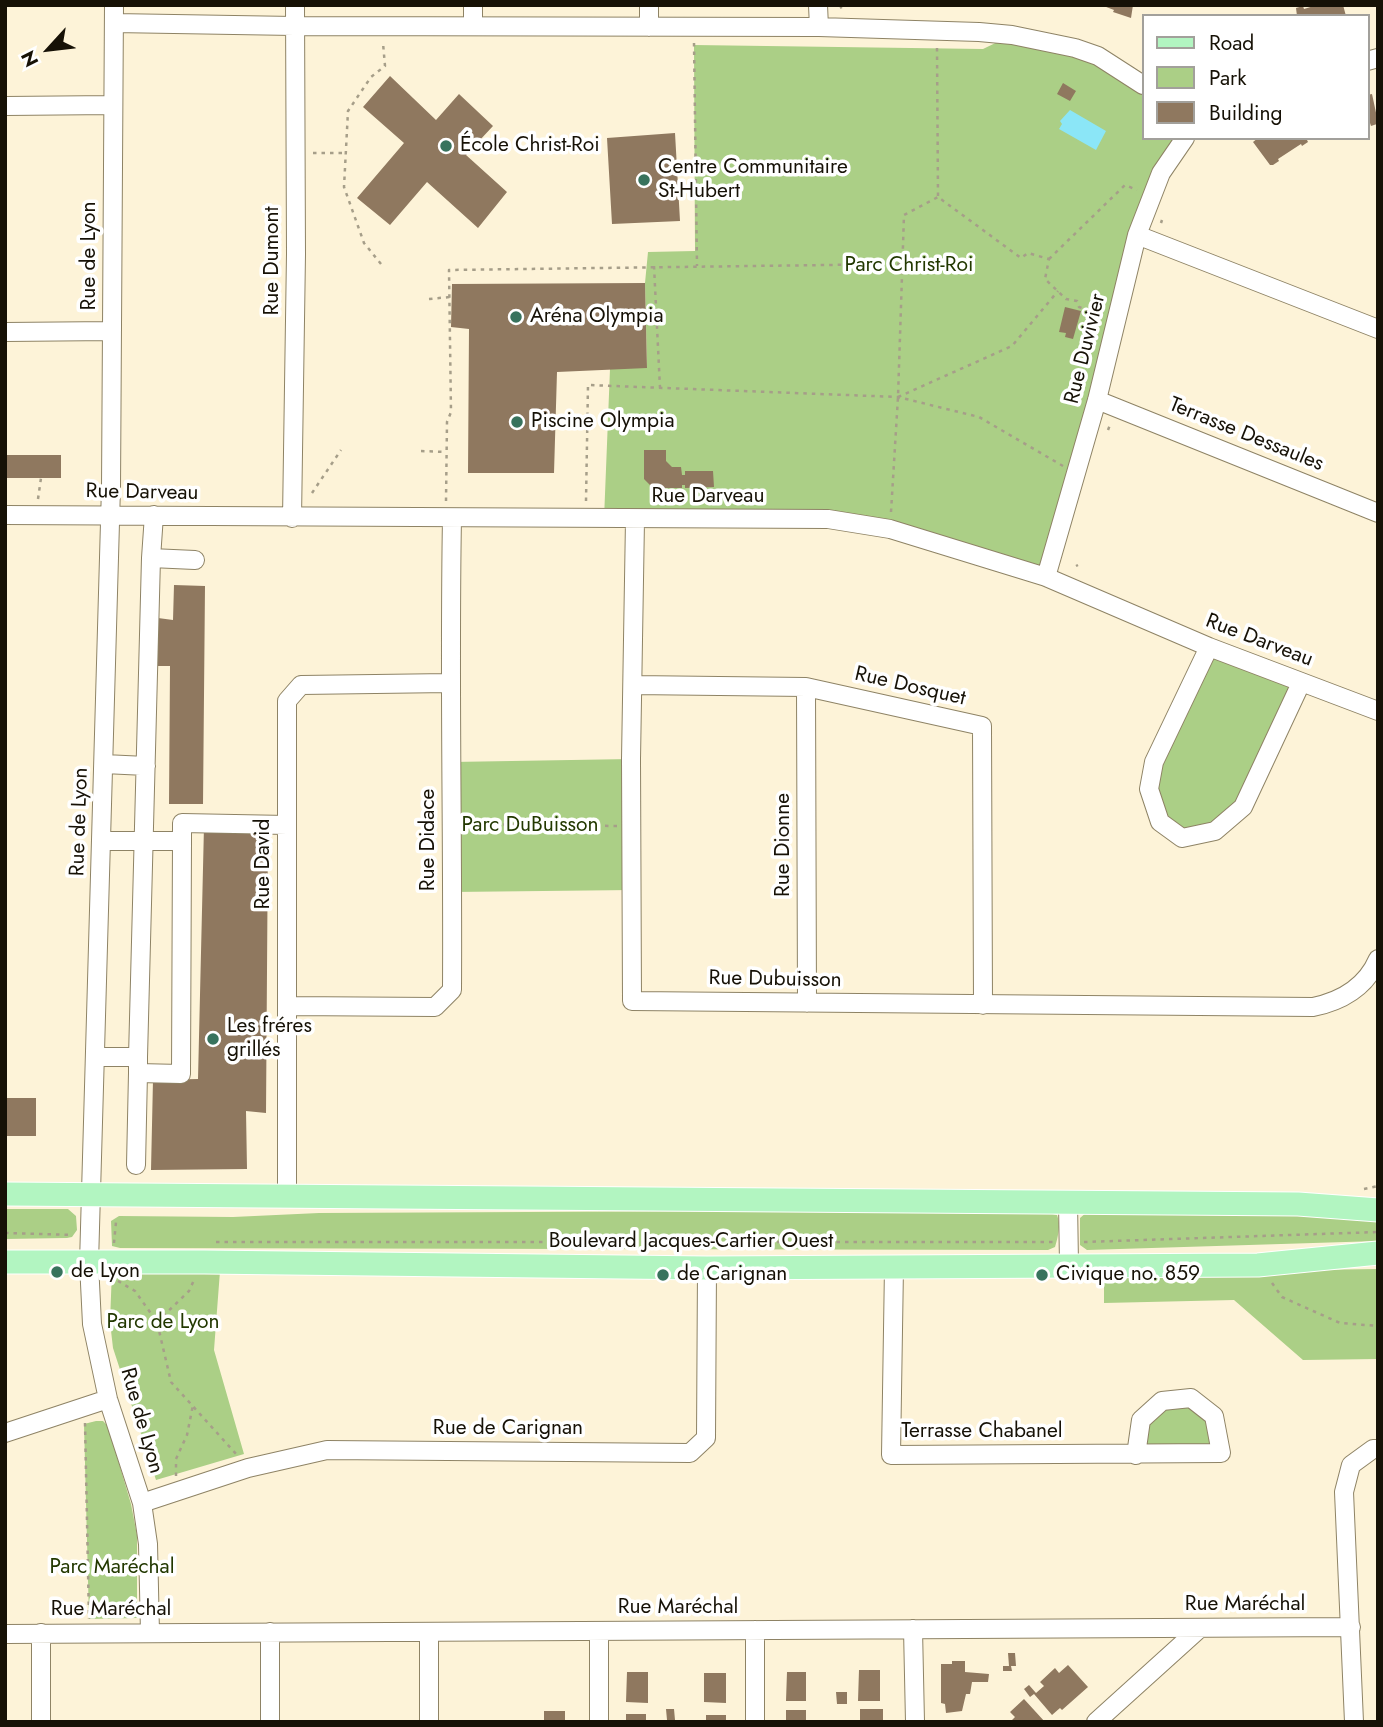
<!DOCTYPE html>
<meta charset="utf-8">
<style>
body{margin:0}
#map{position:relative;width:1383px;height:1727px;overflow:hidden;background:#fdf3d8;font-family:Jost,sans-serif}
canvas{display:block}
.frame{position:absolute;inset:0;border:7px solid #161106;pointer-events:none}
.legend{position:absolute;left:1142px;top:14px;width:228px;height:126px;box-sizing:border-box;background:#fff;border:2px solid #a2a09b;margin:0;padding:9px 12px;list-style:none;font-size:21px;color:#161106}
.legend li{display:flex;align-items:center;gap:14px;height:35px}
.legend b{width:35px;border:2px solid #a2a09b}
.north{position:absolute;left:14px;top:14px;width:70px;height:70px;-webkit-text-stroke:5px #fff;paint-order:stroke;rotate:243deg;font-size:19px;font-weight:700;line-height:28px;text-align:center;color:#161106}
.north::after{content:'';display:block;margin:auto;width:24px;height:32px;background:#161106;clip-path:polygon(50% 0,100% 100%,50% 72%,0 100%)}
</style>
<div id="map">
<canvas width="1383" height="1727"></canvas>
<div class="frame"></div>
<ul class="legend">
<li><b style="height:9px;background:#b2f5c1"></b>Road</li>
<li><b style="height:19px;background:#abcf86"></b>Park</li>
<li><b style="height:19px;background:#8f785f"></b>Building</li>
</ul>
<div class="north">N</div>
</div>
<script>
const c = document.querySelector('canvas').getContext('2d');
c.lineJoin = 'round';
function fillPath(path, color) {
  c.fillStyle = color;
  c.fill(path, 'evenodd');
}
function trace(path, color, width, dash) {
  c.strokeStyle = color;
  c.lineWidth = width;
  c.lineCap = dash ? 'butt' : 'round';
  c.setLineDash(dash || []);
  c.stroke(path);
}
function drawText(font, color, halo, rows, align = 'center') {
  c.font = font + ' Jost,sans-serif';
  c.lineWidth = 7;
  c.setLineDash([]);
  c.textBaseline = 'middle';
  c.strokeStyle = halo;
  c.fillStyle = color;
  for (const [text, x, y, turn = 0] of rows) {
    c.save();
    c.translate(x, y);
    c.rotate((+turn || 0) * Math.PI / 180);
    c.textAlign = isNaN(turn) ? turn : align;
    if (halo) c.strokeText(text, 0, 0);
    c.fillText(text, 0, 0);
    c.restore();
  }
}
fillPath(new Path2D(`
 M1012,35L1075,48L1143,85V138H1185L1161,173L1046,577L890,529L604,519L610,369L647,367L645,283L648,252L695,251L694,45L983,49Z
 M1209,647L1301,683L1243,807L1182,838L1160,822L1154,762Z
 M631,759L633,890L453,892L452,762Z
 M5,1209H68L76,1216L77,1230L72,1237L67,1238L5,1239Z
 M735,1211L1048,1213L1057,1215C1061,1225 1058,1237 1055,1247L1048,1250L120,1248L112,1246L111,1221L119,1216L233,1217L319,1213Z
 M1087,1212H1288L1378,1218V1241L1087,1250L1080,1245V1218Z
 M1378,1269V1359L1303,1360L1234,1300L1104,1303V1273Z
 M112,1270L220,1271L214,1350L244,1454L156,1480L113,1348L110,1322Z
 M1189,1406L1208,1420L1213,1446L1143,1447L1149,1423L1165,1408Z
 M96,1421H103L108,1426L131,1504L137,1535V1618L89,1619L84,1424Z`), '#abcf86');
fillPath(new Path2D(`
 M1070,110L1106,131L1096,150L1059,129L1062,124L1060,121Z`), '#8be6f7');
fillPath(new Path2D(`
 M1101,5H1133L1131,18L1113,12L1114,10Z
 M1317,5H1343L1346,16H1297L1296,8L1303,6L1304,9Z
 M390,76L436,120L459,94L493,126L466,155L507,192L478,228L427,182L390,225L357,198L404,143L363,107Z
 M1063,83L1076,91L1070,101L1057,94Z
 M1372,94L1378,122L1377,124L1371,126L1370,123L1367,124V95Z
 M675,133L680,221L612,224L607,138Z
 M1258,138H1309L1307,140L1308,142L1302,146L1301,144L1278,159L1279,161L1273,165H1270L1253,142Z
 M645,283L647,368L557,372L554,473H468L469,329L451,327L452,284Z
 M1065,307L1081,311L1073,339L1065,337L1066,333L1059,332Z
 M644,450H666V461L672,467H681L682,475H685V471H713L714,487L685,488V485H682V488H653L644,479Z
 M5,455H61V478H5Z
 M174,585L205,586L203,804H169L170,666H157L158,618L173,620Z
 M204,826L268,828L266,1113L246,1111L247,1169L151,1170L153,1080L198,1079Z
 M5,1098H36V1136H5Z
 M1008,1653H1015L1016,1666H1011L1012,1671H1003V1666H1009Z
 M952,1661H965V1672L989,1674L988,1682H972L970,1694H966L962,1711L946,1713L945,1704L941,1703V1664H952Z
 M1068,1665L1088,1687L1062,1710L1060,1708L1052,1715L1034,1694L1030,1697L1024,1689L1029,1685L1036,1693L1044,1686L1040,1682L1055,1668L1059,1673Z
 M859,1670H880V1701H858Z
 M627,1672H648V1703L626,1702Z
 M787,1672H806V1701H786Z
 M704,1673H726V1703L704,1702Z
 M836,1692H847V1704H837Z
 M1024,1699L1045,1722H1010L1015,1717L1010,1712Z
 M666,1709H674L675,1720H667Z
 M860,1709H883V1722H860Z
 M786,1710H806V1722H786Z
 M544,1711H565V1722H544Z
 M626,1714H646V1722H626Z
 M706,1715H726V1722H706Z`), '#8f785f');
const minor = new Path2D(`
 M114,5L111,487L89,1263L92,1324L108,1399L142,1503L148,1544L150,1633
 M473,5V25
 M649,5V27
 M818,5L819,27
 M114,23L294,26L819,27L979,32L1012,35L1075,48L1098,56L1143,85
 M1367,61L1378,58
 M5,106L113,105
 M1137,235L1378,329
 M5,332L112,331
 M1097,400L1378,513
 M5,515L828,519L890,529L1046,577L1209,647L1378,711
 M292,518L296,254L295,5
 M635,520L631,759L632,1001L1313,1007C1342,1001 1366,987 1378,959
 M151,558L154,515
 M1046,577L1097,400L1137,235L1161,173L1185,138
 M1209,647L1154,762L1149,789L1160,822L1182,838L1215,831L1243,807L1301,683
 M633,685L806,687L982,726L983,1005
 M806,687L807,1003
 M104,764L146,766
 M182,841V823L287,825
 M287,1006L435,1007L452,990C453,833 449,676 452,519
 M96,1057H138V1073L181,1074L182,841H102
 M138,1057L151,558L195,560
 M136,1165L138,1073
 M287,1196V701L301,685L449,683
 M1068,1202L1069,1264
 M894,1267L891,1455L1221,1453L1214,1416L1191,1398L1162,1401L1141,1420L1136,1455
 M5,1433L108,1399
 M142,1503L248,1468L327,1450L690,1453L706,1438L707,1268
 M913,1629L915,1722
 M755,1630V1722
 M429,1632V1722
 M5,1634L1351,1627
 M41,1722V1633
 M270,1722V1632
 M599,1722V1631
 M1096,1722L1200,1628
 M1354,1722L1344,1492L1351,1465L1373,1449H1378`);
const major = new Path2D(`
 M5,1194L1298,1204L1378,1210
 M5,1262H204L707,1268L1258,1265L1378,1253`);
trace(minor, '#8e8365', 20);
trace(major, '#fff', 25);
trace(new Path2D(`
 M492,6V5
 M840,8L842,7
 M694,43L697,266
 M937,48L938,197L1021,258L1028,253L1049,259L1045,279L1066,299L1077,301L1079,307L1100,314
 M313,153H346
 M1161,223L1162,220
 M1049,259L1125,185L1137,190
 M381,264L364,243L344,187L348,111L371,77L385,66L383,43
 M654,266L660,388
 M429,299L450,297
 M898,397L1012,346L1058,291
 M1108,430L1110,425
 M421,451L446,452
 M312,493L341,450
 M38,499L41,478
 M446,501L447,422L451,412L449,270L903,264
 M586,501L588,385L898,397L979,417L1063,466
 M891,512L898,397L904,215L938,197
 M1076,566L1078,565
 M469,824L617,826
 M1364,1189L1378,1186
 M5,1233L73,1235
 M216,1242H1053
 M1084,1242L1378,1232
 M114,1243L116,1222
 M118,1281L135,1291L157,1322L171,1382L237,1455
 M1272,1283L1282,1297L1340,1323L1378,1326
 M157,1322L189,1291L194,1280
 M85,1423L89,1619
 M176,1476V1459L187,1435L193,1405`), '#a69e89', 2.5, [3.5, 5]);
trace(minor, '#fff', 18);
trace(major, '#b2f5c1', 23);
for (const [x, y, r, color] of [
 [446,146,7,"#38735d"],
 [644,180,7,"#38735d"],
 [516,317,7,"#38735d"],
 [517,422,7,"#38735d"],
 [213,1039,7,"#38735d"],
 [57,1272,7,"#38735d"],
 [663,1275,7,"#38735d"],
 [1042,1275,7,"#38735d"]
]) {
  const dot = new Path2D();
  dot.arc(x, y, r, 0, 2 * Math.PI);
  c.fillStyle = color;
  c.fill(dot);
  trace(dot, '#fff', 2.5);
}
drawText('21px', '#161106', '#fff', [
 ["École Christ-Roi",460,146],
 ["Centre Communitaire",658,168],
 ["St-Hubert",658,192],
 ["Aréna Olympia",530,317],
 ["Piscine Olympia",531,422],
 ["Les fréres",227,1027],
 ["grillés",227,1051],
 ["de Lyon",71,1272],
 ["de Carignan",677,1275],
 ["Civique no. 859",1056,1275]
], 'left');
drawText('21px', '#161106', '#fff', [
 ["Rue de Lyon",90,256,-90],
 ["Rue Dumont",273,261,-90],
 ["Rue Duvivier",1086,349,-76],
 ["Terrasse Dessaules",1246,435,22],
 ["Rue Darveau",142,493,1],
 ["Rue Darveau",708,497],
 ["Rue Darveau",1259,641,21],
 ["Rue Dosquet",910,687,13],
 ["Rue de Lyon",80,822,-88],
 ["Rue Didace",429,840,-90],
 ["Rue Dionne",784,845,-90],
 ["Rue David",264,864,-90],
 ["Rue Dubuisson",775,980,1],
 ["Boulevard Jacques-Cartier Ouest",691,1242],
 ["Rue de Lyon",141,1421,74],
 ["Rue de Carignan",508,1429],
 ["Terrasse Chabanel",982,1432],
 ["Rue Maréchal",1245,1605],
 ["Rue Maréchal",678,1608],
 ["Rue Maréchal",111,1610]
]);
drawText('21px', '#223800', '#fff', [
 ["Parc Christ-Roi",909,266],
 ["Parc DuBuisson",530,826],
 ["Parc de Lyon",163,1323],
 ["Parc Maréchal",112,1568]
]);
</script>
